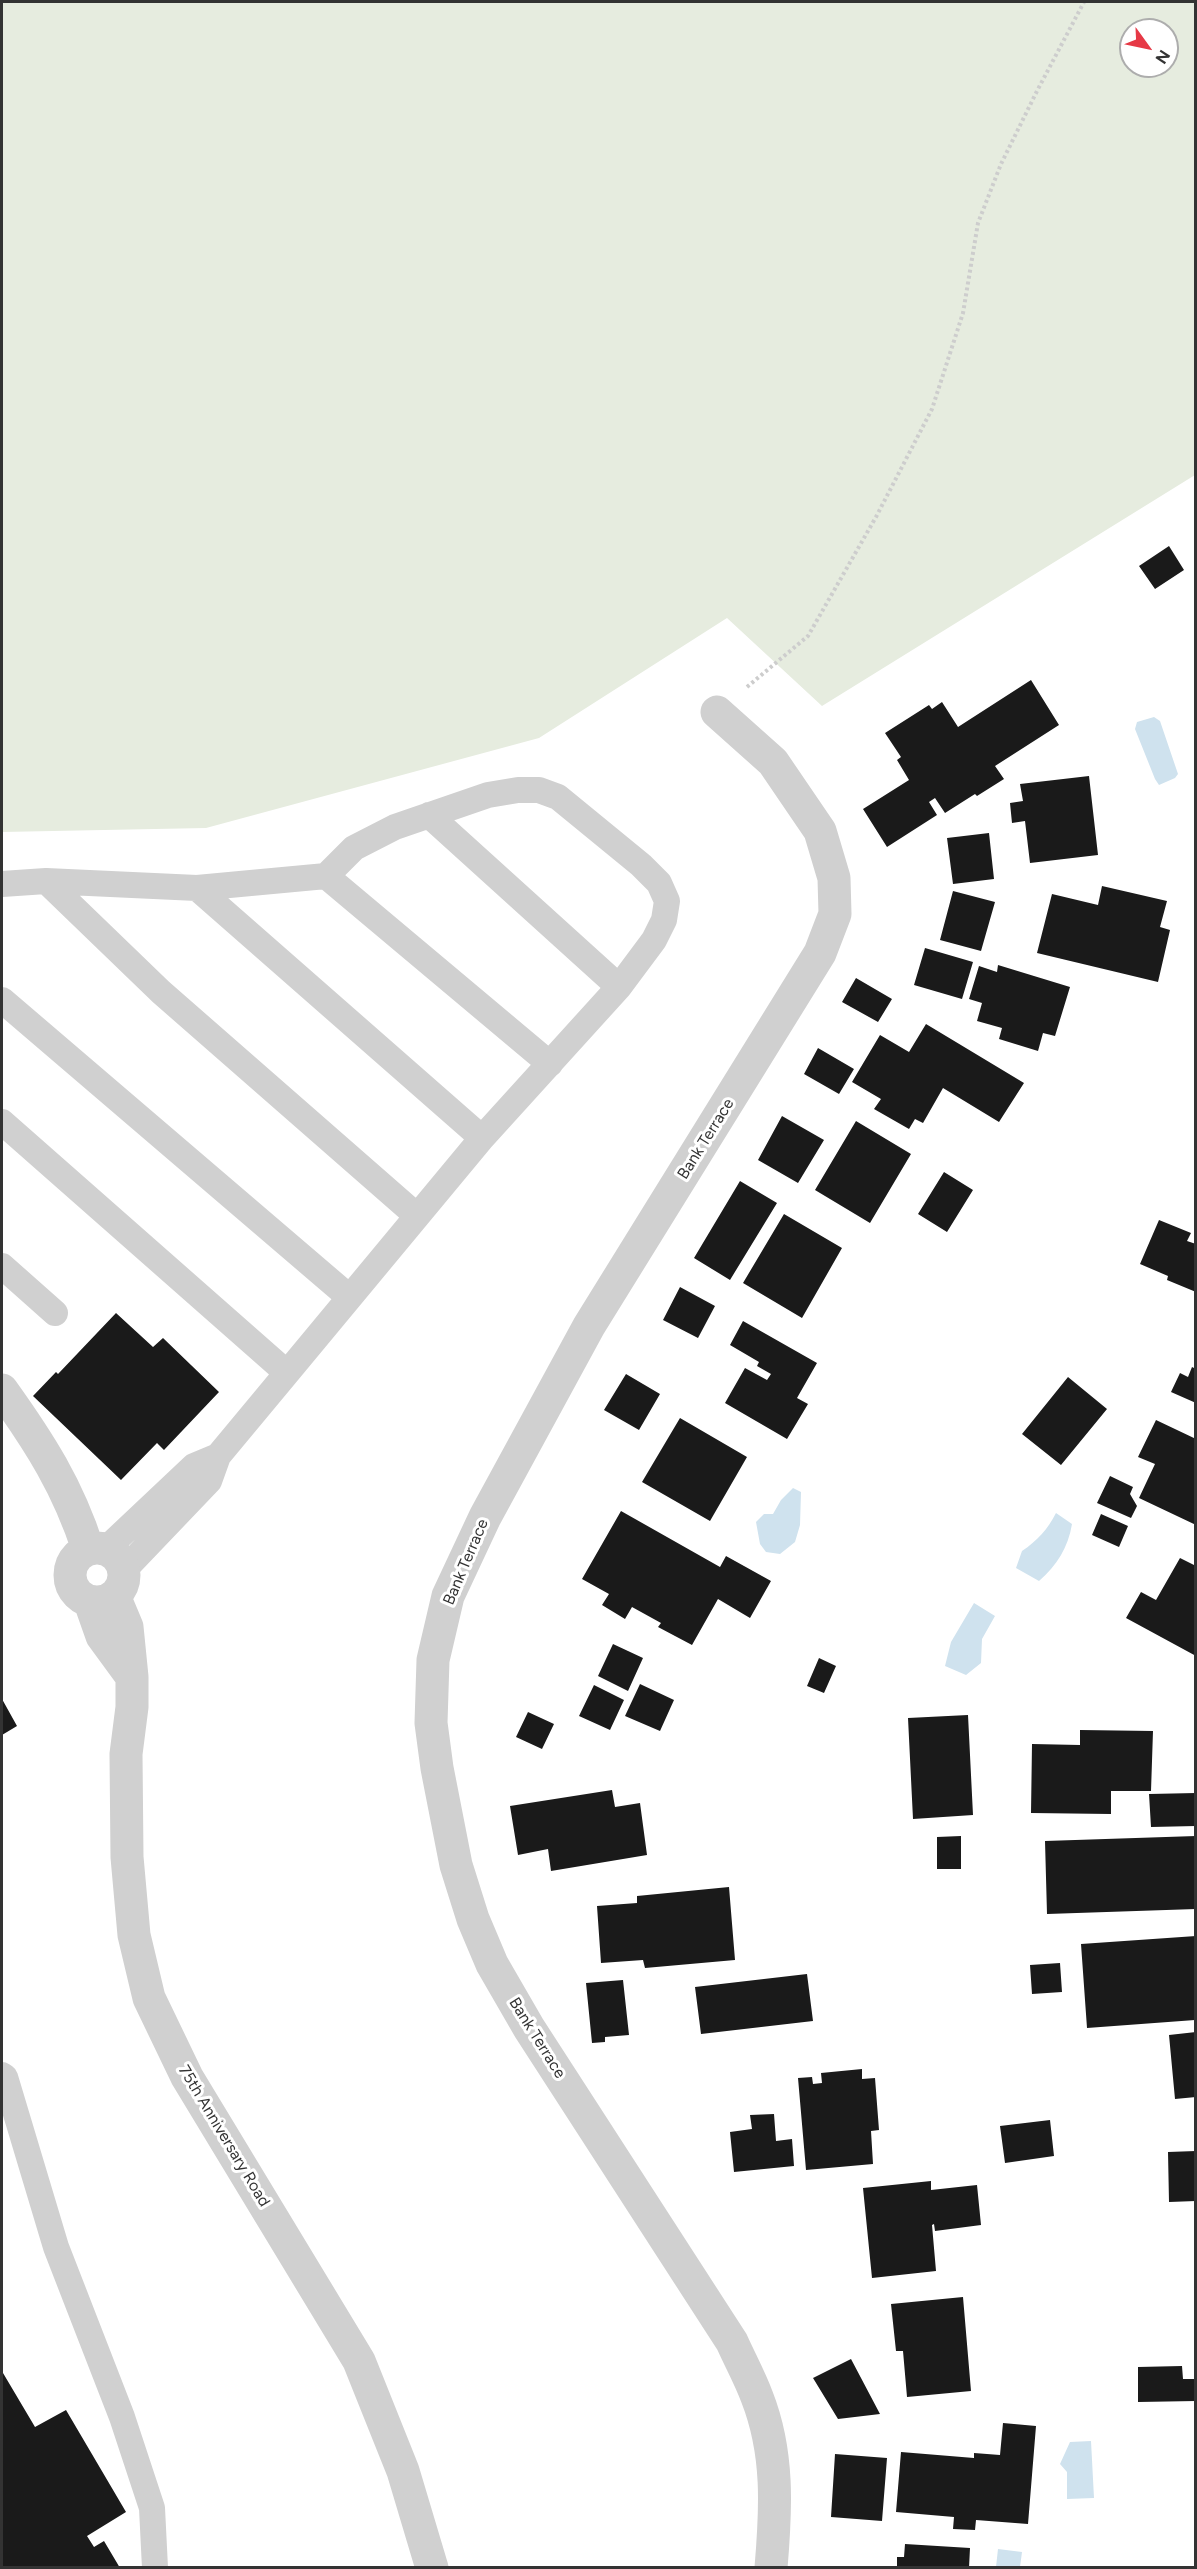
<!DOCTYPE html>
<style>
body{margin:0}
#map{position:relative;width:1197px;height:2569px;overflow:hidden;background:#fff;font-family:Figtree,sans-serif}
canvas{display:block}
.frame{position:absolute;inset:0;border:3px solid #333;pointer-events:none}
.north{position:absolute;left:1119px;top:18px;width:60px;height:60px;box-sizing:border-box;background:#fff;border:2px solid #adadad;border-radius:50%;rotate:123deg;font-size:16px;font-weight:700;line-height:24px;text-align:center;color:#333}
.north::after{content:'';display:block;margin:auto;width:21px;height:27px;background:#e63946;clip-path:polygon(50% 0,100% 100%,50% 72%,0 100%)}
</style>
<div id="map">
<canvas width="1197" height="2569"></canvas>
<div class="frame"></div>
<div class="north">N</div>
</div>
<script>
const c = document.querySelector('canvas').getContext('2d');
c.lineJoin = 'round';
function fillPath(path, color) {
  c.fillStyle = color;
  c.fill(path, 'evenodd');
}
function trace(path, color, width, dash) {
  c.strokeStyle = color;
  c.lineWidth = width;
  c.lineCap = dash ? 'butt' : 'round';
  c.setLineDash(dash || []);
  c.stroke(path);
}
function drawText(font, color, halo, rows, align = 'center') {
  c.font = font + ' Figtree,sans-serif';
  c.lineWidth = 6;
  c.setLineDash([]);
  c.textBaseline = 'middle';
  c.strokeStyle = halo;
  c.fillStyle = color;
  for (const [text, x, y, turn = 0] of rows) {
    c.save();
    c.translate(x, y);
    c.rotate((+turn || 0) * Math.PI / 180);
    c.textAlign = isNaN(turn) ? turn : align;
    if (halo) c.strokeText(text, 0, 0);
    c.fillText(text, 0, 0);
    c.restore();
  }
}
fillPath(new Path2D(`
 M2,2H1195V475L822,706L727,618L539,738L206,828L2,832ZM1131,30H1167V66H1131Z`), '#e6ecdf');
fillPath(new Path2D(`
 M1154,717L1160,721L1178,774L1175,778L1159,785L1155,779L1135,729L1137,722Z
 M793,1488L801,1492L800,1525L795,1542L780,1554L766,1552L760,1544L756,1522L764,1514H773L781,1500Z
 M1056,1513L1072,1524C1068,1548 1057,1565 1039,1581L1016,1568L1022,1551C1037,1541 1048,1529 1056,1513Z
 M974,1603L995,1616L982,1639L981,1663L966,1675L945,1666L951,1642Z
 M1091,2441L1094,2498L1067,2499V2472L1060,2464L1070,2442Z
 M998,2549L1022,2552L1020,2567H996Z`), '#cfe2ee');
fillPath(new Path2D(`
 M1169,546L1184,570L1155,589L1139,566Z
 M1031,680L1059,725L995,766L1004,779L977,796L975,794L945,813L935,798L929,802L937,815L887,847L863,809L909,780L897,760L901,757L885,733L929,705L932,709L942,702L958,727Z
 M1089,776L1098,855L1030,863L1025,821L1012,823L1010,803L1023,801L1020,784Z
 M989,833L994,879L953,884L947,838Z
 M1102,886L1167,901L1160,927L1170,930L1158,982L1037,953L1052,894L1098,905Z
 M953,891L995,902L981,951L940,940Z
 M925,948L973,962L962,999L914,985Z
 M998,965L1070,987L1055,1036L1043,1033L1038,1051L999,1039L1002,1028L977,1021L982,1003L969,999L979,966L997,972Z
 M856,978L892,999L878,1022L842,1002Z
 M926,1024L1024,1083L999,1122L943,1088L923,1123L915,1119L909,1129L874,1109L881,1099L852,1082L880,1035L909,1052Z
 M818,1048L854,1069L839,1094L804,1074Z
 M782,1116L824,1140L798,1183L758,1160Z
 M856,1121L911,1154L870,1223L815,1190Z
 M944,1172L973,1190L947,1232L918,1214Z
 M740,1181L777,1203L730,1280L694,1258Z
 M784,1214L842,1248L802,1318L743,1283Z
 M1159,1220L1191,1233L1187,1241L1196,1244V1292L1167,1280L1168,1276L1140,1264Z
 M680,1287L715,1306L698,1338L663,1320Z
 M116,1313L153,1347L163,1338L219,1392L164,1450L157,1443L121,1480L33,1396L56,1372L58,1374Z
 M743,1321L817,1363L797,1398L808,1404L787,1439L725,1403L745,1368L767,1380L771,1374L757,1366L759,1362L730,1345Z
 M1192,1367L1196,1369V1403L1171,1392L1180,1373L1188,1377Z
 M626,1374L660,1394L639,1430L604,1410Z
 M1068,1377L1107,1409L1061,1465L1022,1434Z
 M680,1418L747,1457L710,1521L642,1482Z
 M1156,1420L1196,1439V1525L1139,1498L1155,1464L1138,1457Z
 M1110,1476L1133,1487L1130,1494L1137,1506L1131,1518L1097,1503Z
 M621,1511L720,1567L726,1556L771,1581L750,1618L718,1599L692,1645L658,1627L661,1623L632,1607L625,1619L602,1605L609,1594L582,1579Z
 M1101,1514L1128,1526L1119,1547L1092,1535Z
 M1180,1558L1196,1566V1656L1126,1618L1141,1592L1156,1600Z
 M613,1644L643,1658L628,1691L598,1676Z
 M819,1658L836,1666L824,1693L807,1686Z
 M640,1684L674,1700L660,1731L625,1716Z
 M594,1685L624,1700L610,1730L579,1716Z
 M2,1699L17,1726L2,1735Z
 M528,1712L554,1724L542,1749L516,1737Z
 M968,1715L973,1815L913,1819L908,1718Z
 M1080,1730L1153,1731L1151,1791H1111V1814L1031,1813L1032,1744L1080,1745Z
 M612,1790L615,1807L640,1803L647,1855L551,1871L548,1849L518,1855L510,1806Z
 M1196,1793V1826L1151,1827L1149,1794Z
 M961,1836V1869H937V1837Z
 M1196,1836V1909L1047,1914L1045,1841Z
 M729,1887L735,1960L645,1968L643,1960L601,1963L597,1906L637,1903V1896Z
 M1196,1936L1195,2020L1087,2028L1081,1944Z
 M1060,1963L1062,1992L1032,1994L1030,1965Z
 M807,1974L813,2021L701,2034L695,1987Z
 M623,1980L629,2035L605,2037V2042L592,2043L586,1983Z
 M1196,2032V2097L1175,2099L1169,2035Z
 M862,2069V2079L875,2078L879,2130L871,2131L873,2164L806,2170L798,2078L812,2077L813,2084L822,2083L821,2073Z
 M774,2114L776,2141L792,2139L794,2166L734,2172L730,2132L752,2129L750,2115Z
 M1050,2120L1054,2156L1005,2163L1000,2126Z
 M1196,2151V2201L1169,2202L1168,2152Z
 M931,2181V2190L977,2185L981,2225L935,2231L934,2224L932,2225L936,2271L872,2278L863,2188Z
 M963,2297L971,2391L907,2397L903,2351H896L891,2304Z
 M851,2359L880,2414L838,2419L813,2378Z
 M1182,2366L1183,2379H1196V2401L1138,2402V2367Z
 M3,2373L35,2427L66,2410L126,2512L87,2536L94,2547L104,2541L120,2568H2Z
 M1003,2423L1036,2426L1028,2524L976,2520L975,2530L953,2529L954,2517L896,2512L901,2452L974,2458V2453L1000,2455Z
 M835,2454L887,2458L882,2521L831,2517Z
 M905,2544L970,2548L969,2568H897V2557H904Z`), '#1a1a1a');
trace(new Path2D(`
 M747,687L808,636L876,517L932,409L963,313L978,223L1001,164L1037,91L1084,2`), '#cdcdcd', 4, [3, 3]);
trace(new Path2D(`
 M429,815L619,987
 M326,876L550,1064
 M46,881L161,992L417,1216
 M2,884L46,881L197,888L326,876L354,848L395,827L488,795L518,790H539L558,797L641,865L659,883L667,901L664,920L654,940L619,987L482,1138L287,1373L218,1456L209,1481L124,1570
 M197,888L482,1138
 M2,1000L349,1297
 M2,1122L287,1373
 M2,1266L55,1313
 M106,1549L194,1466L218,1456
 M2,2075L5,2077L56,2247L122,2417L152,2508L155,2568`), '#d0d0d0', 26);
trace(new Path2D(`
 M717,712L773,762L820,831L834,878L835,914L820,953L589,1326L485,1517L448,1596L433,1660L431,1723L437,1768L456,1865L473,1919L492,1964L529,2028L732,2342C740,2360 750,2378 757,2397C779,2453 776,2509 771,2568
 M2,1390C40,1443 68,1487 88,1549
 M70 1575a27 27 0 1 1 54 0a27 27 0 1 1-54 0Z
 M114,1596L127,1627L132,1677V1707L126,1754L127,1857L134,1935L149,1998L187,2077L359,2361L403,2471L432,2568
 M90,1602L102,1636L132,1677`), '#d0d0d0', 33);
drawText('16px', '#333', '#fff', [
 ["Bank Terrace",706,1139,-58],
 ["Bank Terrace",466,1562,-67],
 ["Bank Terrace",537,2038,58],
 ["75th Anniversary Road",224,2136,59]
]);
</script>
